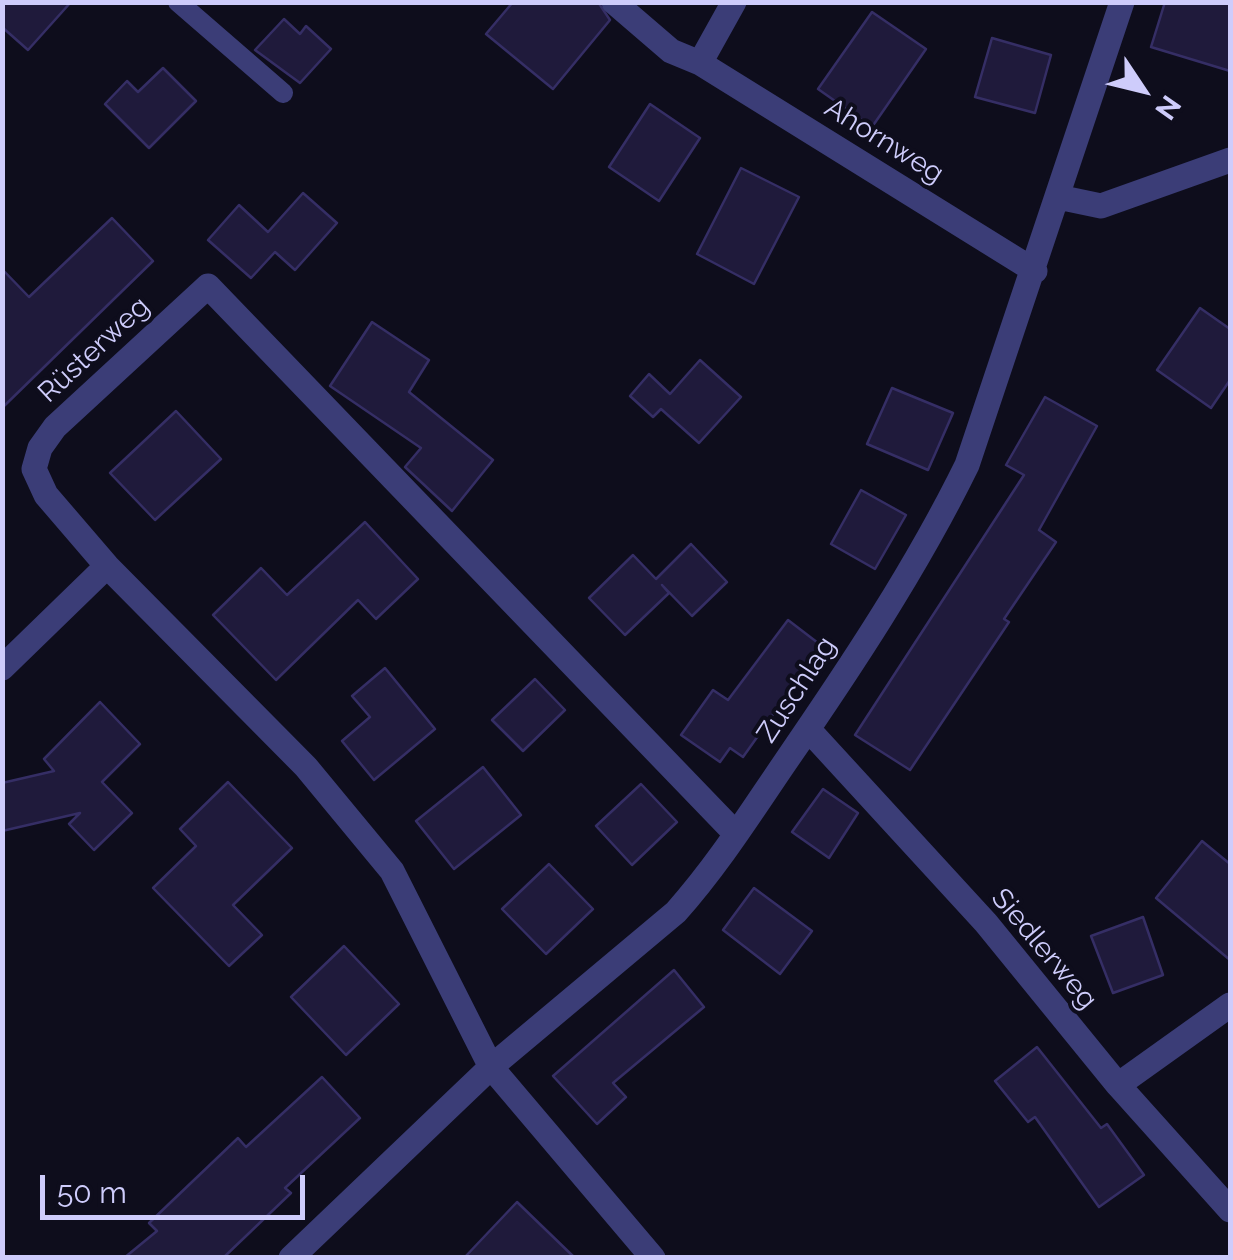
<!DOCTYPE html>
<meta charset="utf-8">
<style>
body{margin:0}
#map{position:relative;width:1233px;height:1260px;overflow:hidden;background:#0e0d1c;font-family:Raleway,sans-serif}
canvas{display:block}
.frame{position:absolute;inset:0;border:5px solid #ceccfb;pointer-events:none}
.north{position:absolute;left:1093px;top:40px;width:100px;height:100px;-webkit-text-stroke:8px #0e0d1c;paint-order:stroke;rotate:125deg;font-size:28px;font-weight:700;line-height:40px;text-align:center;color:#ceccfb}
.north::after{content:'';display:block;margin:auto;width:35px;height:45px;background:#ceccfb;clip-path:polygon(50% 0,100% 100%,50% 72%,0 100%)}
.scale{position:absolute;left:40px;top:1175px;width:265px;height:45px;box-sizing:border-box;border:5px solid #ceccfb;border-top:0;padding-left:12px;font-size:30px;line-height:35px;white-space:nowrap;color:#ceccfb;-webkit-text-stroke:8px #0e0d1c;paint-order:stroke}
</style>
<div id="map">
<canvas width="1233" height="1260"></canvas>
<div class="frame"></div>
<div class="north">N</div>
<div class="scale">50 m</div>
</div>
<script>
const c = document.querySelector('canvas').getContext('2d');
c.lineJoin = 'round';
function fillPath(path, color) {
  c.fillStyle = color;
  c.fill(path, 'evenodd');
}
function trace(path, color, width, dash) {
  c.strokeStyle = color;
  c.lineWidth = width;
  c.lineCap = dash ? 'butt' : 'round';
  c.setLineDash(dash || []);
  c.stroke(path);
}
function drawText(font, color, halo, rows, align = 'center') {
  c.font = font + ' Raleway,sans-serif';
  c.lineWidth = 8;
  c.setLineDash([]);
  c.textBaseline = 'middle';
  c.strokeStyle = halo;
  c.fillStyle = color;
  for (const [text, x, y, turn = 0] of rows) {
    c.save();
    c.translate(x, y);
    c.rotate((+turn || 0) * Math.PI / 180);
    c.textAlign = isNaN(turn) ? turn : align;
    if (halo) c.strokeText(text, 0, 0);
    c.fillText(text, 0, 0);
    c.restore();
  }
}
const building = new Path2D(`
 M2,2H71L28,50L2,27Z
 M513,2H598L610,20L553,89L486,34Z
 M1165,2H1230V71L1151,47Z
 M872,12L926,49L872,127L818,89Z
 M284,19L300,34L306,26L331,49L300,83L255,50Z
 M992,38L1051,55L1035,113L975,97Z
 M163,68L196,101L149,148L105,104L127,81L138,92Z
 M650,104L700,138L659,201L609,167Z
 M741,168L799,197L754,284L697,254Z
 M303,193L337,223L295,270L275,252L251,278L208,240L239,205L268,232Z
 M112,218L153,261L2,408V269L29,297Z
 M1200,308L1230,329V380L1211,408L1157,370Z
 M372,322L429,360L409,392L493,460L452,511L405,467L421,448L330,386Z
 M700,360L741,397L699,443L661,409L653,417L630,396L649,374L670,394Z
 M892,388L953,413L928,470L867,444Z
 M1045,397L1097,426L1039,530L1056,542L1004,619L1009,622L910,770L855,735L1024,475L1006,465Z
 M176,411L221,459L155,520L110,473Z
 M861,490L906,515L875,569L831,544Z
 M365,522L418,579L376,619L358,600L276,680L213,615L261,568L287,595Z
 M691,544L727,582L692,616L662,585L669,593L625,635L589,598L633,555L656,579Z
 M788,620L822,646L743,757L730,748L720,762L681,735L713,690L728,700Z
 M385,668L435,729L374,780L342,741L370,717L352,696Z
 M535,679L565,710L523,751L492,720Z
 M100,702L140,744L102,782L132,813L94,850L69,824L80,813L2,831V783L54,771L44,759Z
 M483,767L521,815L454,869L416,821Z
 M228,782L292,848L233,905L262,935L229,966L153,888L196,846L180,829Z
 M641,784L677,822L632,865L596,826Z
 M823,789L858,813L829,858L792,832Z
 M1202,841L1230,864V960L1156,898Z
 M549,864L593,909L546,954L502,909Z
 M754,888L812,931L780,974L723,930Z
 M1143,917L1163,975L1113,993L1091,936Z
 M344,946L399,1004L346,1055L291,997Z
 M674,970L704,1007L613,1083L626,1097L597,1124L553,1076Z
 M1037,1047L1101,1128L1107,1124L1144,1175L1099,1207L1035,1117L1028,1122L995,1081Z
 M322,1077L360,1118L285,1188L291,1193L223,1258H124L157,1231L149,1223L238,1138L246,1147Z
 M517,1202L575,1258H464Z`);
fillPath(building, '#1f1a3b');
trace(building, '#352e65', 2.5);
trace(new Path2D(`
 M178,2L283,93`), '#3b3d77', 20);
trace(new Path2D(`
 M614,2L671,51L700,63
 M734,2L700,63L1035,271
 M1058,197L1101,206L1230,160
 M2,668L107,566
 M808,729L986,923L1118,1085L1230,1210
 M1118,1085L1230,1005
 M291,1258L491,1067L676,912C717,866 750,814 784,764C850,668 916,569 967,465L1122,2
 M653,1258L491,1067L392,871L306,767L107,566L46,495L34,469L40,448L55,427L208,286L736,834`), '#3b3d77', 25);
drawText('28px', '#ceccfb', '#0e0d1c', [
 ["Ahornweg",884,141,32],
 ["Rüsterweg",94,350,-43],
 ["Zuschlag",797,690,-57],
 ["Siedlerweg",1044,949,50]
]);
</script>
